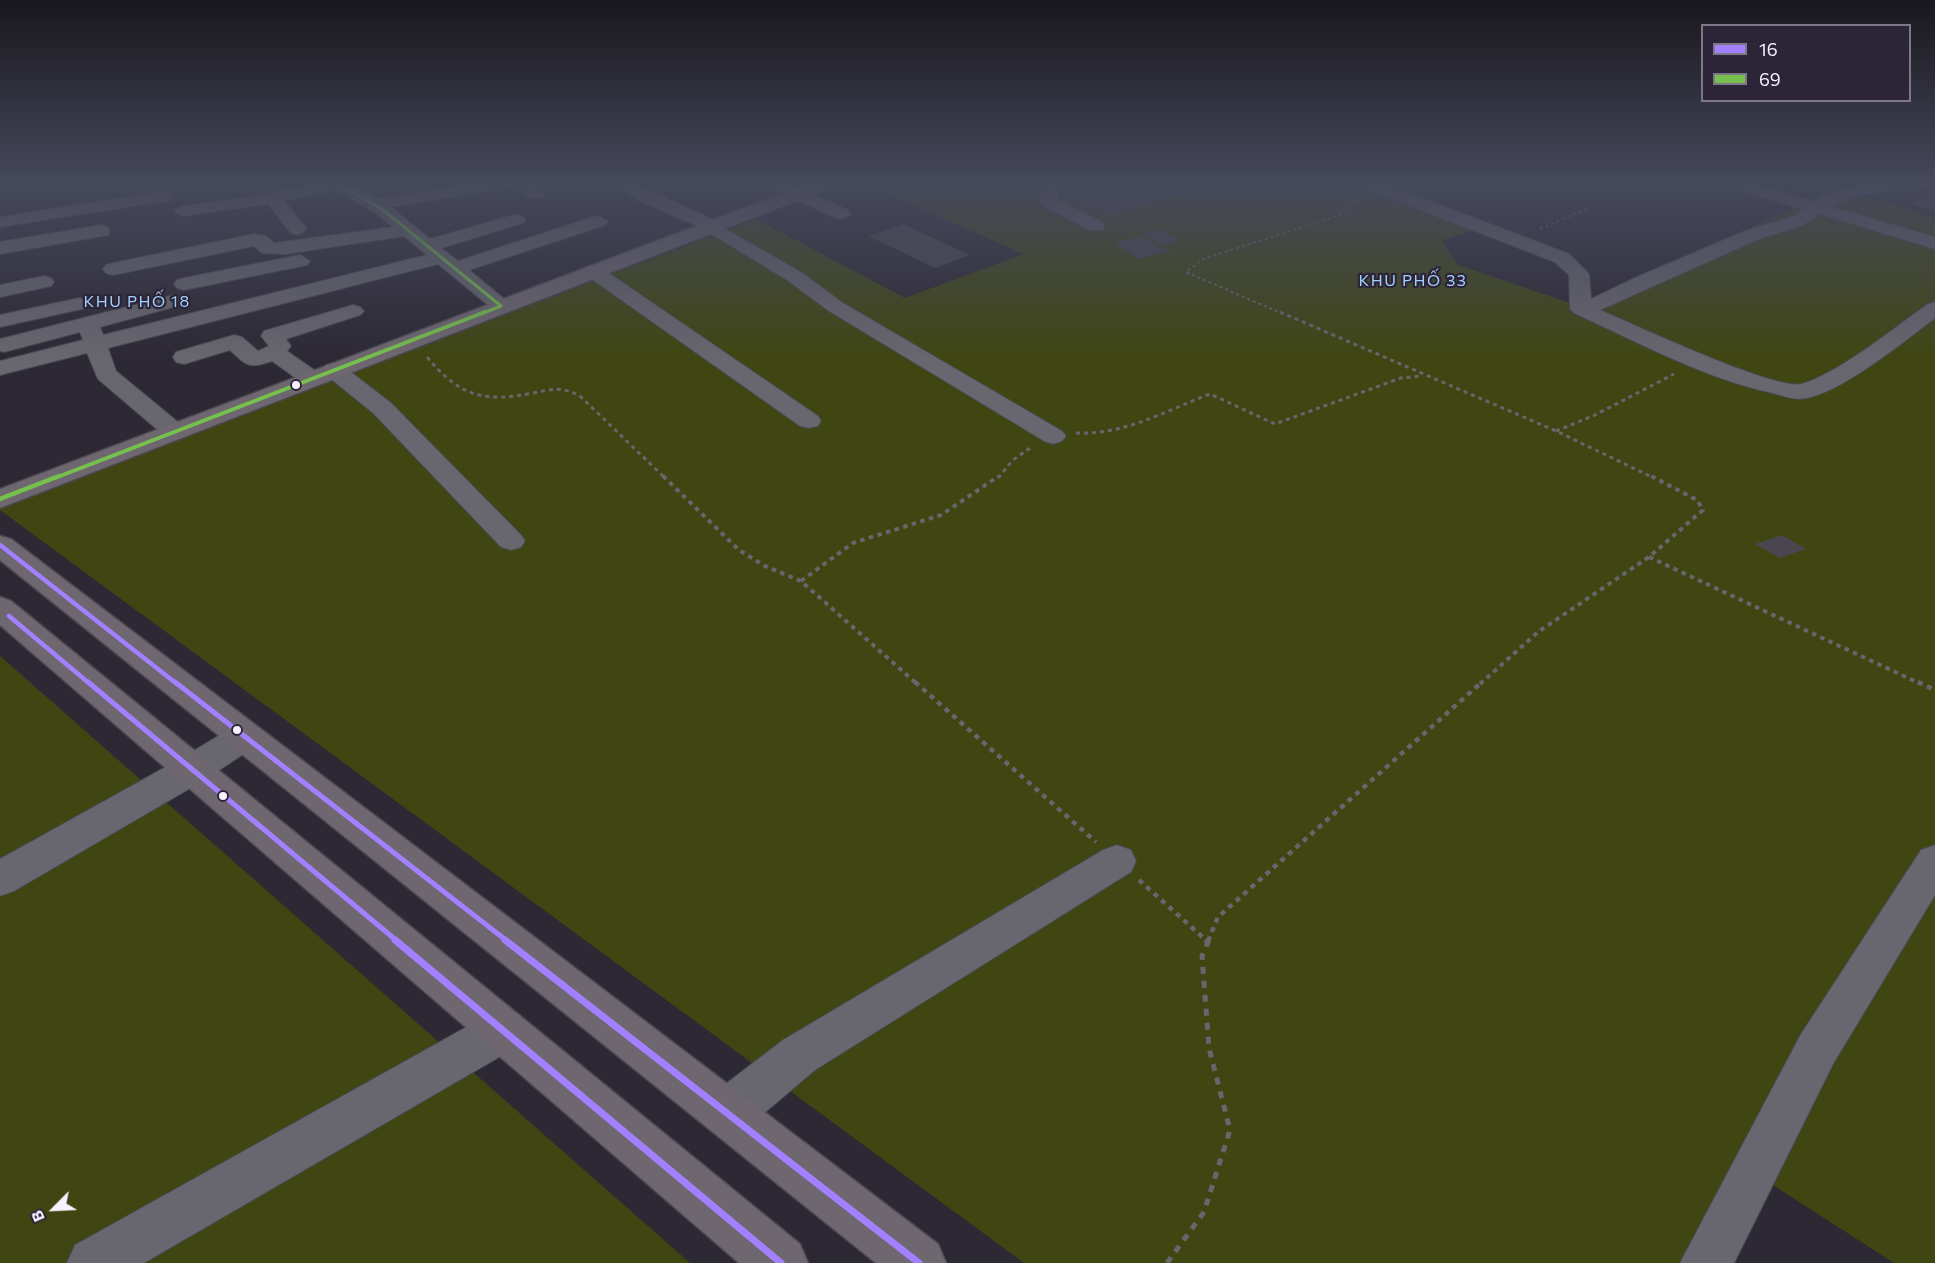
<!DOCTYPE html>
<meta charset="utf-8">
<style>
body{margin:0}
#map{position:relative;width:1935px;height:1263px;overflow:hidden;background:#2d2934;font-family:Commissioner,sans-serif}
canvas{display:block}
.legend{position:absolute;left:1701px;top:24px;width:210px;height:78px;box-sizing:border-box;background:#2c2538;border:2px solid #7d7788;margin:0;padding:8px 10px;list-style:none;font-size:18px;color:#f6f2ff}
.legend li{display:flex;align-items:center;gap:12px;height:30px}
.legend b{width:30px;border:2px solid #7d7788}
.north{position:absolute;left:24px;top:1179px;width:60px;height:60px;-webkit-text-stroke:4px #2c2538;paint-order:stroke;rotate:246deg;font-size:16px;font-weight:700;line-height:24px;text-align:center;color:#f6f2ff}
.north::after{content:'';display:block;margin:auto;width:21px;height:27px;background:#f6f2ff;clip-path:polygon(50% 0,100% 100%,50% 72%,0 100%)}
</style>
<div id="map">
<canvas width="1935" height="1263"></canvas>
<ul class="legend">
<li><b style="height:8px;background:#a380ff"></b>16</li>
<li><b style="height:8px;background:#76c04d"></b>69</li>
</ul>
<div class="north">B</div>
</div>
<script>
const c = document.querySelector('canvas').getContext('2d');
c.lineJoin = 'round';
function fillPath(path, color) {
  c.fillStyle = color;
  c.fill(path, 'evenodd');
}
function trace(path, color, width, dash) {
  c.strokeStyle = color;
  c.lineWidth = width;
  c.lineCap = dash ? 'butt' : 'round';
  c.setLineDash(dash || []);
  c.stroke(path);
}
function drawText(font, color, halo, rows, align = 'center') {
  c.font = font + ' Commissioner,sans-serif';
  c.lineWidth = 4.5;
  c.setLineDash([]);
  c.textBaseline = 'middle';
  c.strokeStyle = halo;
  c.fillStyle = color;
  for (const [text, x, y, turn = 0] of rows) {
    c.save();
    c.translate(x, y);
    c.rotate((+turn || 0) * Math.PI / 180);
    c.textAlign = isNaN(turn) ? turn : align;
    if (halo) c.strokeText(text, 0, 0);
    c.fillText(text, 0, 0);
    c.restore();
  }
}
fillPath(new Path2D(`
 M860,182H1444L1396,193L1478,228L1442,241L1458,265L1582,307L1832,190L1859,194L1935,218V1263H1894L1751,1171L1695,1263H1024L0,510V508L756,219L905,298L1024,254Z
 M1487,182H1558L1519,192Z
 M0,656L690,1263H0Z`), '#3f4612');
fillPath(new Path2D(`
 M1103,182H1174L1193,189L1111,215L1062,194Z
 M1935,195V211L1910,203Z
 M903,224L970,255L935,268L869,236Z
 M1160,229L1180,241L1161,245L1142,234Z
 M1141,236L1156,245L1170,251L1139,259L1115,243Z
 M1782,535L1806,549L1780,558L1755,544Z`), '#49464f');
const minor = new Path2D(`
 M0,182H9L6,191L0,192Z
 M324,182H347L378,199L479,182H533L545,194L542,198H530L516,183L508,187L391,207L430,239L517,214L526,219L523,223L441,248L458,261L593,217L599,216L608,221L605,225L469,270L508,302L511,306L508,310H494L438,264L108,348L116,371L184,427L188,432L184,437L175,440L166,437L98,379L87,353L0,375V361L83,340L80,332L4,352L0,351V339L174,295L181,297L184,301L181,305L100,327L103,335L427,255L404,236L285,254L262,253L254,246L113,275L106,273L103,269L106,265L113,263L254,234L266,236L274,243L393,227L376,213L336,190L284,200L307,229L298,235L291,233L268,204L183,216L174,211L183,206L251,197Z
 M610,182H631L719,222L722,227L801,272L843,303L1062,431L1066,436L1062,441L1053,444L1044,441L829,311L787,280L700,227L642,202Z
 M765,182H787L848,210L851,214L842,219L836,218L767,186Z
 M1044,182H1063L1058,187V200L1102,222L1105,226L1102,230H1090L1043,206L1040,202Z
 M1357,182H1380L1569,254L1589,274L1591,299L1637,277L1745,231L1791,217L1803,209L1724,186L1722,182H1748L1815,202C1851,180 1894,182 1935,182V186L1932,187C1900,191 1860,189 1832,207L1935,237V249L1820,214L1803,225L1759,239L1600,310C1633,324 1774,390 1801,384C1838,374 1895,327 1928,304L1935,302V318C1906,340 1834,399 1799,399C1791,399 1780,395 1772,393C1703,378 1638,342 1574,313L1570,309L1569,275L1555,262L1359,186Z
 M165,191L171,192L174,196L171,200L0,227V217Z
 M101,225L108,227L110,231L108,235L0,254V242Z
 M300,255L310,261L307,265L184,290L177,288L174,284L177,280L184,278Z
 M593,265L600,267L818,416L821,421L818,426L809,428L800,426L586,275L583,271L586,267Z
 M44,276L51,278L54,282L51,286L0,297V285Z
 M79,298L86,300L89,304L86,308L0,327V315Z
 M353,305L360,307L364,311L360,315L286,339L291,346L287,351L320,374L324,379L320,384H304L272,361C249,369 247,366 230,350L184,364L176,362L173,357L176,352L234,335L242,337L258,351L269,346L261,336L264,331Z
 M334,363L342,365L391,403L521,535L525,541L521,547L511,550L501,547L373,413L326,375L323,370L326,365Z
 M245,723L257,727L262,736L257,745L206,779L14,891L0,896V859L180,759L233,727Z
 M1117,845L1131,850L1136,861L1131,872L815,1070L744,1130L727,1137L710,1130L703,1113L710,1096L783,1040L1103,850Z
 M1935,845V895L1833,1064L1734,1263H1680L1801,1034L1921,850Z
 M504,1009L520,1015L526,1030L520,1045L144,1263H67L75,1245L488,1015Z`);
const major = new Path2D(`
 M813,182H838L835,186L0,508V489Z
 M0,536L11,539L938,1244L946,1263H876L0,560Z
 M0,597L11,601L800,1244L808,1263H739L0,625Z`);
trace(minor, '#4b4851', 2);
trace(major, '#4b4851', 3);
trace(new Path2D(`
 M1540,229L1590,207
 M1283,314L1186,272L1203,259L1346,213L1353,202L1360,200`), '#68656d', 2, [3, 3]);
trace(new Path2D(`
 M1280,312L1556,431L1654,478
 M427,357C459,396 484,403 533,393C553,389 563,386 581,397L665,478
 M1556,431L1593,416L1674,374
 M1076,433C1125,435 1165,411 1210,394L1275,424L1401,378L1421,376
 M998,478L1013,460L1033,446`), '#68656d', 3, [4, 4]);
trace(new Path2D(`
 M663,476L739,550L765,566L801,581L917,684
 M1649,557L1921,684
 M801,581L853,543L941,515L999,476
 M1480,684L1538,632L1649,557L1703,510L1697,500L1651,476`), '#68656d', 4, [4.5, 4.5]);
trace(new Path2D(`
 M915,682L1096,842
 M1918,682L1935,690
 M1139,880L1207,941
 M1208,941L1218,917L1482,682`), '#68656d', 4.5, [5, 5]);
trace(new Path2D(`
 M1205,940L1208,942
 M1167,1263L1204,1212L1230,1130L1209,1048L1202,956L1209,940`), '#68656d', 5, [7, 7]);
fillPath(minor, '#68666e');
fillPath(major, '#6e676f');
trace(new Path2D(`
 M0,545L177,684
 M9,616L90,684`), '#a380ff', 4.5);
trace(new Path2D(`
 M88,682L397,941
 M175,682L507,941`), '#a380ff', 5);
trace(new Path2D(`
 M395,940L781,1263
 M505,940L919,1263`), '#a380ff', 7);
trace(new Path2D(`
 M335,182L382,209L501,306
 M481,314L501,306`), '#76c04d', 3);
trace(new Path2D(`
 M55,478L485,312`), '#76c04d', 4);
trace(new Path2D(`
 M0,499L59,476`), '#76c04d', 4.5);
const sky = c.createLinearGradient(0, 0, 0, 359);
sky.addColorStop(0, '#19171d');
sky.addColorStop(0.51, '#46495c');
sky.addColorStop(1, '#46495c00');
c.fillStyle = sky;
c.fillRect(0, 0, 1935, 359);
for (const [x, y, r, color] of [
 [296,385,5,"#f6f2ff"],
 [237,730,5,"#f6f2ff"],
 [223,796,5,"#f6f2ff"]
]) {
  const dot = new Path2D();
  dot.arc(x, y, r, 0, 2 * Math.PI);
  c.fillStyle = color;
  c.fill(dot);
  trace(dot, '#2c2538', 2);
}
c.letterSpacing = '1.5px';
drawText('16px', '#a2cefc', '#2c2538', [
 ["KHU PHỐ 33",1413,281],
 ["KHU PHỐ 18",137,302]
]);
c.letterSpacing = '0px';
</script>
